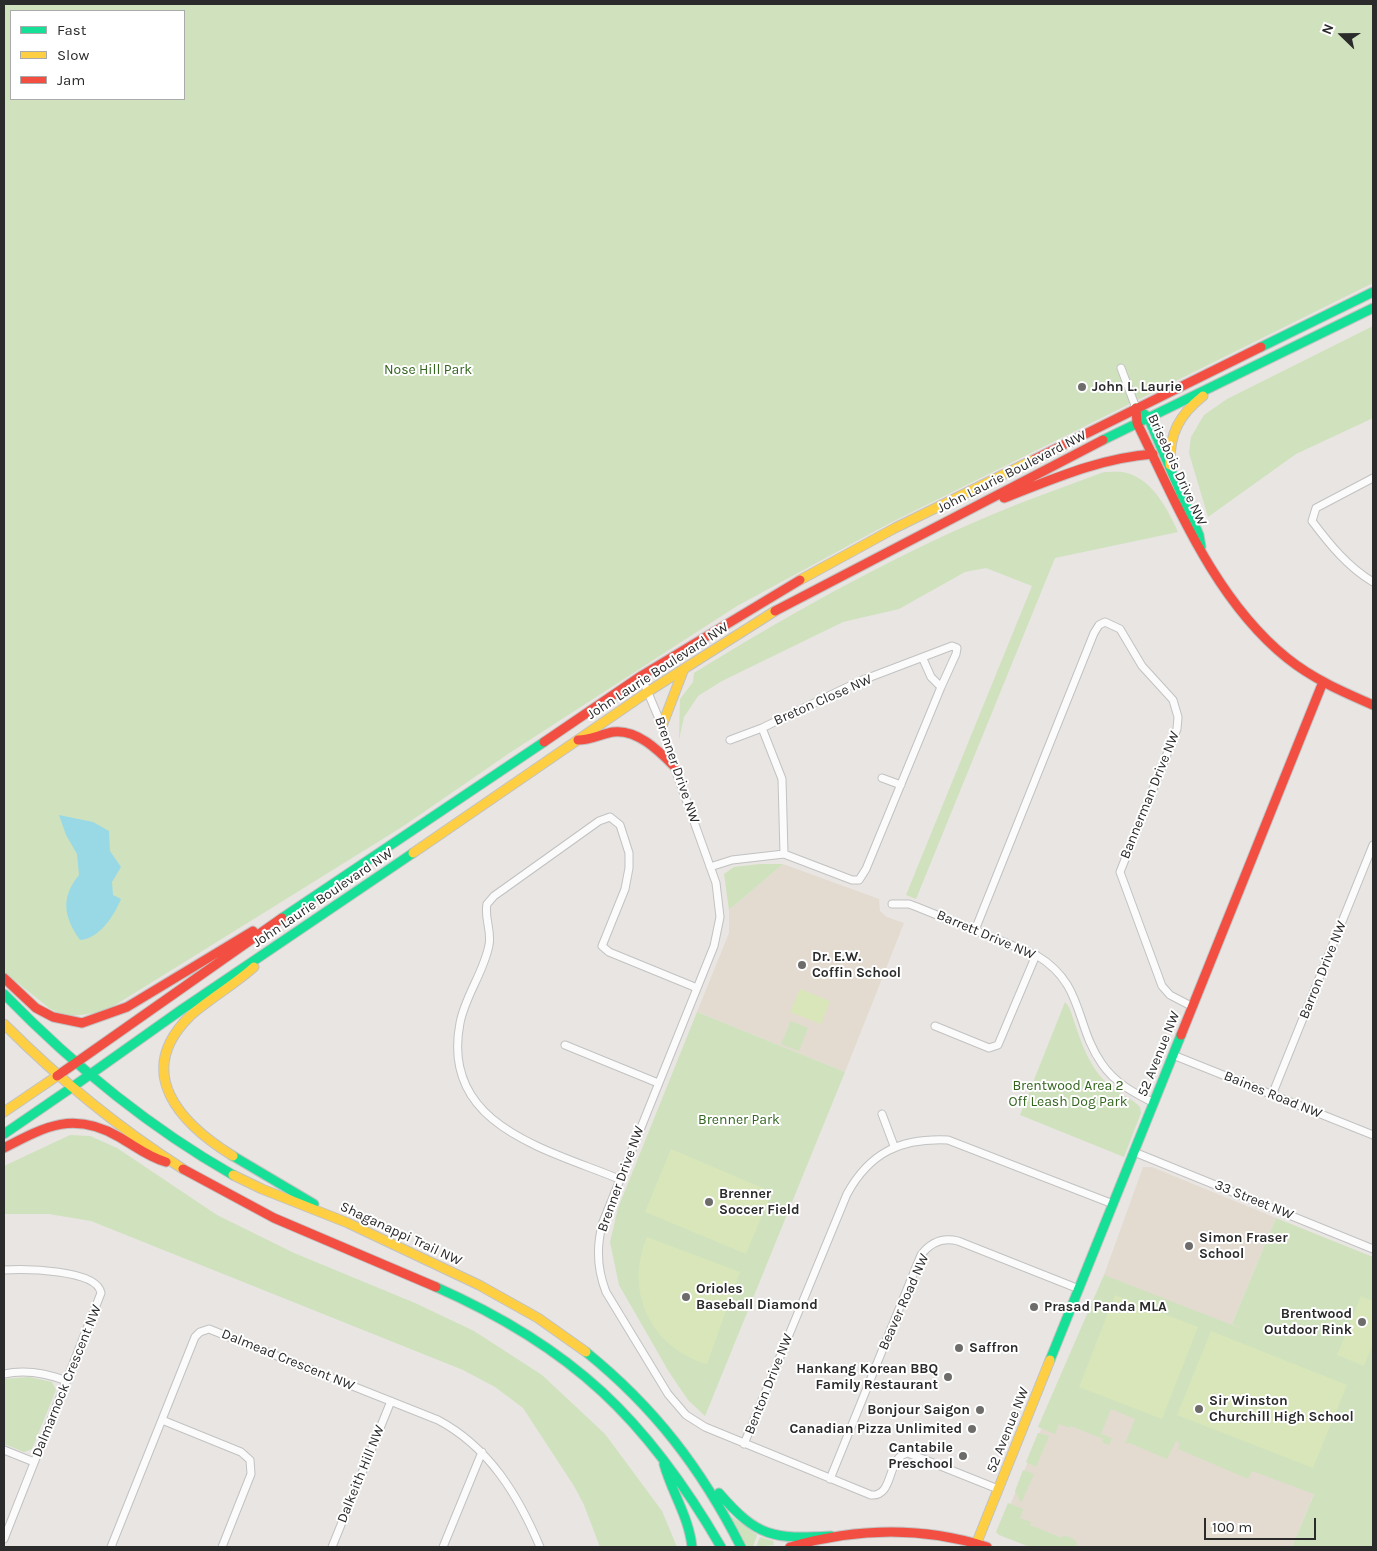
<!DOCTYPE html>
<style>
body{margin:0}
#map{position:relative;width:1377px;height:1551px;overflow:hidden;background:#e8e5e2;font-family:Karla,sans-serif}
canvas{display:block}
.frame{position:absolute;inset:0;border:5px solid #2b2b2b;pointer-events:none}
.legend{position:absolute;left:10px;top:10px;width:175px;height:90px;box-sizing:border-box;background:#fff;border:1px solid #aaa;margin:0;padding:6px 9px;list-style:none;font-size:15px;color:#2b2b2b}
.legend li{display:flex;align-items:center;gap:10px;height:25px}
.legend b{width:25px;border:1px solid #aaa}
.north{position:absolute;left:1317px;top:10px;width:50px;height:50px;-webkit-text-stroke:4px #fff;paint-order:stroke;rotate:292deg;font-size:14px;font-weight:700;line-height:20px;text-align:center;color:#2b2b2b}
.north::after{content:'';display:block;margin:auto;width:18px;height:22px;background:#2b2b2b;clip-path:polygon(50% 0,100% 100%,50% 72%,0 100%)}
.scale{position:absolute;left:1204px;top:1518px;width:112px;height:22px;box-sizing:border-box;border:2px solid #2b2b2b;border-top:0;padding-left:6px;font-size:15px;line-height:18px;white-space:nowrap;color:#2b2b2b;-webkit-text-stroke:4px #fff;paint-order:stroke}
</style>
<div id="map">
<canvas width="1377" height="1551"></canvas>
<div class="frame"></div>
<ul class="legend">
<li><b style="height:6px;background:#16e098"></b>Fast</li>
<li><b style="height:6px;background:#ffcf43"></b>Slow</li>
<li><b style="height:6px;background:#f24e42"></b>Jam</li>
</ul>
<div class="north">N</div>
<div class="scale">100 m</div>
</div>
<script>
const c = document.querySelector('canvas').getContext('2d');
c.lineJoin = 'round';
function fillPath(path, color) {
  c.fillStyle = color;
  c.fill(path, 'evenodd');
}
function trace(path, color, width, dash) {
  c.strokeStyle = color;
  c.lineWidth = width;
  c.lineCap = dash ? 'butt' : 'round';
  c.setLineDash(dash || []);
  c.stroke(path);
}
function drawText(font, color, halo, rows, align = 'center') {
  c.font = font + ' Karla,sans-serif';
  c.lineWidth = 4;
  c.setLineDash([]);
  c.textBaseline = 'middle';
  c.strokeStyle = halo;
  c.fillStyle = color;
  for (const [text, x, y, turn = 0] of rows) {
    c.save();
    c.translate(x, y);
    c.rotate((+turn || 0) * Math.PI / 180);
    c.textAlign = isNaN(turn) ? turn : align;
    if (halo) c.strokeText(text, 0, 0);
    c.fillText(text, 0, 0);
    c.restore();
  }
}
fillPath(new Path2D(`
 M783,864L879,899L880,911L887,917L904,923L845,1072L697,1012L729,933V910Z
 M1143,1167H1152L1276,1218L1232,1324L1362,1376L1292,1547H1043L1000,1530L1104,1275Z`), '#e3dbd0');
fillPath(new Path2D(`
 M4,4H1373V283L892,522L737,606L511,752L402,827L104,1012L71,1016L58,1013L49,1008L4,972ZM11,11H184V99H11Z
 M1373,326V418L1296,454L1208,517L1189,453L1191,437L1204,415L1227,399Z
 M1104,472C1111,472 1121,471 1127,473C1153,480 1168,510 1178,532L1055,558L916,899L906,895L1032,586L986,568L965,572L899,609L843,622L722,681L698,696L684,717L679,740L680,699L693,682L694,673C796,610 907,548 1018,504C1046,493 1075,483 1104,472Z
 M760,864H783L729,910L724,874L734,867Z
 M1065,1002L1069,1007C1079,1034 1086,1065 1109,1085C1118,1094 1132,1098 1140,1107L1141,1113L1124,1157L1020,1115Z
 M697,1012L845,1072L705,1416L688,1400L669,1372L619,1285L610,1242L618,1208Z
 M791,1021L808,1028L799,1051L781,1044Z
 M70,1135L90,1136L117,1148L217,1215L294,1253L415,1303L474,1331L542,1375L605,1434L662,1511L677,1547H600L584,1505L574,1486L523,1408L495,1387L463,1370L91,1221L49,1214H4V1166Z
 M1276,1218L1373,1257V1547H1292L1314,1494L1252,1471L1248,1479L1178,1449L1180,1443L1176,1441L1167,1459L1129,1443L1125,1444L1135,1419L1111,1409L1101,1434L1112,1438L1109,1445L1102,1442L1103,1439L1071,1426L1070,1428L1059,1424L1055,1434L1038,1427L1104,1275L1245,1330L1232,1324Z
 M29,1377L52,1382L56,1390L32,1449L24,1452L4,1444V1379Z
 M1038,1433L1049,1436L1036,1467L1026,1462Z
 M1023,1470L1034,1474L1021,1503L1015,1491Z
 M1008,1503L1023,1509L1020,1518L1031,1522L1030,1525L1062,1538L1063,1535L1074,1539L1077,1543L1076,1547H1030L999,1535L996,1532Z
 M731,1516L757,1535L753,1547H744L728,1518Z
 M760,1537L773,1541L774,1545L756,1547Z`), '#cfe2bd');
fillPath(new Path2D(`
 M800,989L830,1001L821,1024L790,1012Z
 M671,1149L772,1192L746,1254L645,1212Z
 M647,1237L740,1272L707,1364C650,1348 624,1290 647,1237Z
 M1115,1295L1198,1327L1162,1419L1079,1387Z
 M1361,1296L1373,1301V1344L1364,1366L1337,1355Z
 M1211,1331L1347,1385L1313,1468L1177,1415Z`), '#d9e6ba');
fillPath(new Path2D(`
 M59,815L93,822L109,831L110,851L121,867L112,882L113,895L121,899C114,916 99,939 80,940C64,917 60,898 79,875L77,854L66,835Z`), '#99d9e6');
const street = new Path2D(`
 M1121,368L1136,408
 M1373,478L1316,508L1312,521C1330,545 1348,567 1373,582
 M923,659L931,677L941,687
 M641,676L662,726L674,766L716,883L720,917L714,946L603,1222C596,1246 597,1269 606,1292L668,1394L686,1415L705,1427L871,1495C895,1497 886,1456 908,1453L998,1489
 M762,728L782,779L784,854
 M882,778L901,785
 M710,867L732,860L784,854L852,880H859L866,869L941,687L956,654L957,648L952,646L860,681L762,728L730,740
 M892,904H909L917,907L1036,955C1085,984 1074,1024 1102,1064C1115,1083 1134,1093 1154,1103
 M975,930L1094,633L1099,625L1105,622L1120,629L1142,666L1173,700L1178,717L1177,729L1120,872L1162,986L1170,995L1193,1007
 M935,1026L989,1048L998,1045L1036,955
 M565,1045L658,1083
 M1173,1055L1373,1135
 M1272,1095L1373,845
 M882,1114L894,1146
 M1134,1152L1373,1249
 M619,1179C547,1149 440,1126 460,1023C465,996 484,972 489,945C492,931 484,918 487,904L494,896L599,821L610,817L620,825L629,853V868L625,889L602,946L609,952L697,988
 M4,1270C24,1269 97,1269 101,1293L4,1539
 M4,1374C26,1369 46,1373 67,1381
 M162,1420L241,1452L250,1460L251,1474L222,1547
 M744,1444L847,1194C870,1152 901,1138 948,1140L1113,1204
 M4,1450L34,1462
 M830,1479L921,1255C930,1243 942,1237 958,1241L1079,1289
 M111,1547L195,1337L200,1332L209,1329L438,1420C489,1447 518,1495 540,1547
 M332,1547L391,1401
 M443,1547L482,1452`);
const fast = new Path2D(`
 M1261,347L1373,292
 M1136,408L1148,417L1199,535L1201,547
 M1103,440L1373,308
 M282,918L544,742
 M4,994C73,1065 147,1126 233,1175
 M71,1088L181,1010L413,853
 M4,1134L71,1088
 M233,1156L314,1204
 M436,1287C572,1347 647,1419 721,1547
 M586,1352C654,1407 701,1468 741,1547
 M1050,1360L1181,1035
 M664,1464C672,1493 689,1517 692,1547
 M719,1493C758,1538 773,1539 831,1536`);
const slow = new Path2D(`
 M1170,465C1169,434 1179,415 1203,396
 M800,580L895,528L1035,459
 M662,726L683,671
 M413,853L649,691L775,611
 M4,1024C59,1079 117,1127 183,1169
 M4,1112L57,1076
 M233,1156C181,1124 132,1073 190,1016C209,999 234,985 254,967
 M233,1175L262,1189L348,1223L479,1285L538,1318L586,1352
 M975,1547L1050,1360`);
const jam = new Path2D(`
 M1136,408L1137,423C1177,504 1214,599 1287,658C1313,679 1343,692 1373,705
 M1035,459L1261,347
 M1004,498C1053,479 1100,458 1153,454
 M775,611L1103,440
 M578,740C591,740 601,734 613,732C637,729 658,750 674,766
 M544,742L641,676L800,580
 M4,978L36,1008L53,1017L82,1023L127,1007L253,931
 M1181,1035L1323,682
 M57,1076L282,918
 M4,1148C46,1126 74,1111 119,1137C135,1146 148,1157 166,1162
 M183,1169L274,1218L436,1287
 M790,1547C856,1528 921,1526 987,1547`);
trace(street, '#c2c2c2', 9);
trace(fast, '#c2c2c2', 11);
trace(slow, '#c2c2c2', 11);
trace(jam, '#c2c2c2', 11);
trace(street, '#fcfbfb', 7);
trace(fast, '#16e098', 9);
trace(slow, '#ffcf43', 9);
trace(jam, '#f24e42', 9);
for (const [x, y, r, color] of [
 [1082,387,5,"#6d6c6b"],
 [802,965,5,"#6d6c6b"],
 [709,1202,5,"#6d6c6b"],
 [1189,1246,5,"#6d6c6b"],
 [686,1297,5,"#6d6c6b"],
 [1034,1307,5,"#6d6c6b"],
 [1362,1322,5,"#6d6c6b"],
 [959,1348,5,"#6d6c6b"],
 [948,1377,5,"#6d6c6b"],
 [1199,1409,5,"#6d6c6b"],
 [980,1410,5,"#6d6c6b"],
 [972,1429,5,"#6d6c6b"],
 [963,1456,5,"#6d6c6b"]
]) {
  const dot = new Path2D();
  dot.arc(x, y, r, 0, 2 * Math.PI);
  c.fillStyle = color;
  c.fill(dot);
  trace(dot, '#fff', 2);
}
drawText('14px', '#33651e', '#fff', [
 ["Nose Hill Park",428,370],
 ["Brentwood Area 2",1068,1086],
 ["Off Leash Dog Park",1068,1102],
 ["Brenner Park",739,1120]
]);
drawText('bold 14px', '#2b2b2b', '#fff', [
 ["John L. Laurie",1092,387],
 ["Dr. E.W.",812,957],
 ["Coffin School",812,973],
 ["Brenner",719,1194],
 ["Soccer Field",719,1210],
 ["Simon Fraser",1199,1238],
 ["School",1199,1254],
 ["Orioles",696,1289],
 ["Baseball Diamond",696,1305],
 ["Prasad Panda MLA",1044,1307],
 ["Brentwood",1352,1314,"right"],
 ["Outdoor Rink",1352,1330,"right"],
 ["Saffron",969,1348],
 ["Hankang Korean BBQ",938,1369,"right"],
 ["Family Restaurant",938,1385,"right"],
 ["Sir Winston",1209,1401],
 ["Churchill High School",1209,1417],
 ["Bonjour Saigon",970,1410,"right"],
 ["Canadian Pizza Unlimited",962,1429,"right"],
 ["Cantabile",953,1448,"right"],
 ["Preschool",953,1464,"right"]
], 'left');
drawText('14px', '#2b2b2b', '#fff', [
 ["Brisebois Drive NW",1177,470,65],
 ["John Laurie Boulevard NW",1012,472,-27],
 ["John Laurie Boulevard NW",658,671,-33],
 ["Breton Close NW",823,700,-24],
 ["Brenner Drive NW",677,770,71],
 ["Bannerman Drive NW",1150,795,-68],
 ["John Laurie Boulevard NW",323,898,-34],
 ["Barrett Drive NW",986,935,23],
 ["Barron Drive NW",1323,970,-68],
 ["52 Avenue NW",1159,1054,-68],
 ["Baines Road NW",1273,1095,22],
 ["Brenner Drive NW",621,1179,-70],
 ["33 Street NW",1254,1200,22],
 ["Shaganappi Trail NW",401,1234,25],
 ["Beaver Road NW",904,1302,-66],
 ["Dalmead Crescent NW",288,1360,22],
 ["Dalmarnock Crescent NW",67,1381,-68],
 ["Benton Drive NW",769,1384,-68],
 ["52 Avenue NW",1008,1430,-68],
 ["Dalkeith Hill NW",361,1474,-68]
]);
</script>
